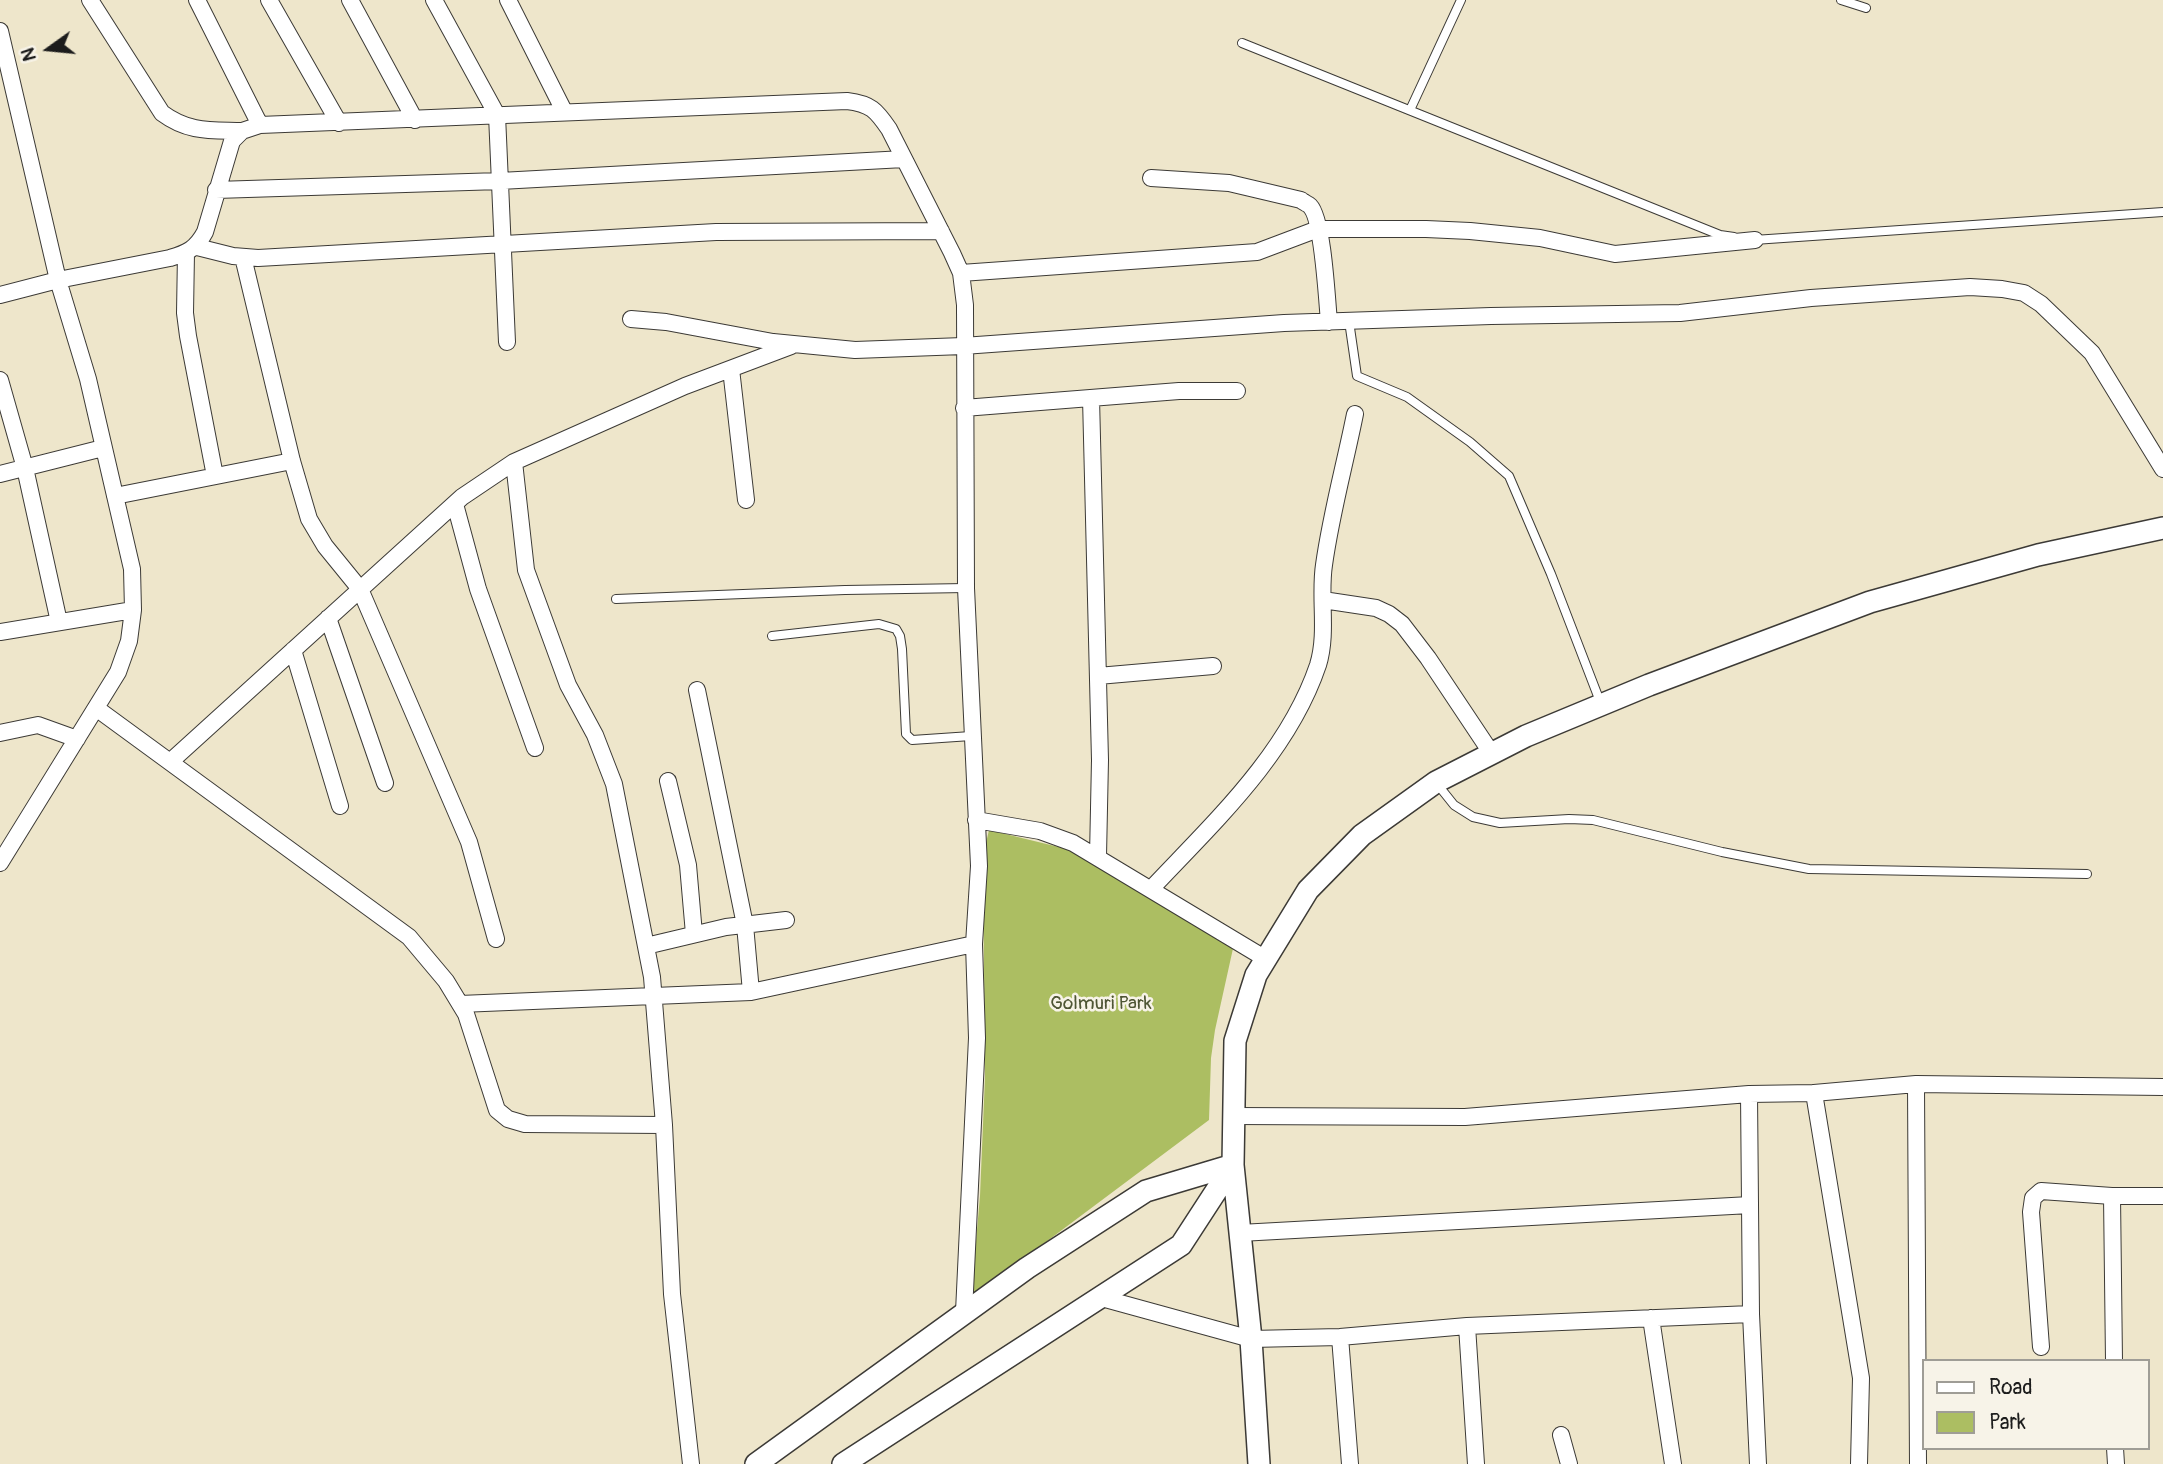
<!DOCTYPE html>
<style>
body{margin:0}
#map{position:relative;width:2163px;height:1464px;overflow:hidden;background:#eee6cb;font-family:Pangolin,sans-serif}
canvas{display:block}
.legend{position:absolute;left:1922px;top:1359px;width:228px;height:91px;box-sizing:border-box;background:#f7f3e8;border:2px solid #9f9d96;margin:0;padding:9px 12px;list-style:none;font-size:21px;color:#1c1c1c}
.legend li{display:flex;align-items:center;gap:14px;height:35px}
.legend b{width:35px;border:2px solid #9f9d96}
.north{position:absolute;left:14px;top:14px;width:70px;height:70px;-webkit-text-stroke:5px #f7f3e8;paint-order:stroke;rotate:255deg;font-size:19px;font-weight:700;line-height:28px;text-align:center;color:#1c1c1c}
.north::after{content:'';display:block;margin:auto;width:24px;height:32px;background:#1c1c1c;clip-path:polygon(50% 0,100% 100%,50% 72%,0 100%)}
</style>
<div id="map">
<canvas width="2163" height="1464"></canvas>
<ul class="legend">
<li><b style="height:9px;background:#fff"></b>Road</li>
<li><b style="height:19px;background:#acbe62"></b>Park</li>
</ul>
<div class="north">N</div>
</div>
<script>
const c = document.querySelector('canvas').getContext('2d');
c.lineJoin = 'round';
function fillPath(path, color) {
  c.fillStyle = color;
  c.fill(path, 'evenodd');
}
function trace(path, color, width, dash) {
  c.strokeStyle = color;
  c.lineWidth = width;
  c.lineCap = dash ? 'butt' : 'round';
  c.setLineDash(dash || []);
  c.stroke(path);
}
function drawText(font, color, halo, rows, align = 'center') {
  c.font = font + ' Pangolin,sans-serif';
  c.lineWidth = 5;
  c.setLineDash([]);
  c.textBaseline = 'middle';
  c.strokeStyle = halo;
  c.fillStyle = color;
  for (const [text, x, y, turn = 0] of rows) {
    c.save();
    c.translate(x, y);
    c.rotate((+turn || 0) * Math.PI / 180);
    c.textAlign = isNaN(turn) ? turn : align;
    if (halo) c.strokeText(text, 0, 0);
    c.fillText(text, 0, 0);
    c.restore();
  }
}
fillPath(new Path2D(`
 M989,830L1071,850L1234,944L1215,1030L1211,1058L1209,1120L971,1298L980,1196L985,1077L983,856Z`), '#acbe62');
const service = new Path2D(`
 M1841,0L1866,8
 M1242,43L1720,235L1734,237
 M1410,110L1461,0
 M1754,240L2163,212
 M1349,321L1357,376L1407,397L1470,442L1509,476L1551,574L1601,704
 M616,599L845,590L966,588
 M772,636L879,624L896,629L900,636L902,649L906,734L912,740L971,736
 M1438,785L1454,805L1473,817L1500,823L1569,819L1593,820L1722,852L1809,869L2087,874`);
const minor = new Path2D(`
 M90,0L162,113C189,133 211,130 242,131
 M197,0L260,125
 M269,0L339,123
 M350,0L415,120
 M434,0L497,115L507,342
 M508,0L564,111
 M0,31L58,280L88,379L132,569L133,610L129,641L118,672L0,863
 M1151,178L1229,183L1301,200C1301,201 1310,205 1310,206C1323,219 1327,301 1329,322
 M216,190L500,181L904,159
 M197,247L233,256L258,258L716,232L941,231
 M186,253L185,313L188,336L215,476
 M243,257L292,461L309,519L325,546L360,589L469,842L496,939
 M961,273L1257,252L1318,229H1426L1470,231L1540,238L1615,254L1755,240
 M0,295L58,280L170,258C187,253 196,249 205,232L232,141L242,131L260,125L847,101C871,104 876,110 889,129L952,253L961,273L965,305L966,588L979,866L974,944L977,1038L964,1312
 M631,319L666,322L773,342L855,350L963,346L1284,323L1491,316L1680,313L1811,298L1970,287L2002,289L2024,293L2041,304L2092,353L2163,469
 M731,369L746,500
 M0,380L25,468L59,622
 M1091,398L1100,760L1098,856
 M964,408L1179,391H1237
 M514,462L526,570L568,685L595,735L614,784L652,977L664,1125L672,1294L691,1464
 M0,474L103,448
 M115,496L292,461
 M455,504L478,589L535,748
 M1323,600L1376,608L1389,614L1402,624L1428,658L1492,754
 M328,618L385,783
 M0,632L133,610
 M293,650L340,806
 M1098,676L1213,666
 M697,690L745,925L751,992
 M96,708L409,937L446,981L466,1014L497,1110L508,1119L525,1124L664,1125
 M0,733L38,725L77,739
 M170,762L462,497L514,462L685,386L791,346
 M668,781L688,865L694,934
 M976,820L1040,831L1073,843L1266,959
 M1151,889C1214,822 1288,754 1318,665C1328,633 1319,597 1324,565C1331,514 1345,464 1355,414
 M646,946L726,927L786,920
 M460,1004L751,992L974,944
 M1916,1084L1918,1464
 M1814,1093L1861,1378L1859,1464
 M1749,1094L1751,1314L1758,1464
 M1233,1116L1465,1117L1749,1094L1814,1093L1916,1084L2163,1087
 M2112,1196L2114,1361
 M1240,1233L1750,1205
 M1098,1297L1251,1339L1340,1337L1467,1326L1751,1314
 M1651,1318L1673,1464
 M1467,1326L1476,1464
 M1340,1337L1350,1464
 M2041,1347L2031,1212L2033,1198L2041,1191L2112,1196H2163
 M1561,1435L1569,1464
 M2115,1448L2116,1464`);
const tertiary = new Path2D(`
 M756,1464L1027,1268L1146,1191L1233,1165
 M843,1464L1181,1245L1233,1165
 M1259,1464L1251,1339L1233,1165L1235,1041L1256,975L1308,890L1362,835L1436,782L1526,736L1649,685L1870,602L2038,555L2163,528`);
trace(service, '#3c3a36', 10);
trace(minor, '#3c3a36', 18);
trace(tertiary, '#3c3a36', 24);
trace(service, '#fff', 8);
trace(minor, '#fff', 16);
trace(tertiary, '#fff', 21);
drawText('19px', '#4e5534', '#f7f3e8', [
 ["Golmuri Park",1101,1004]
]);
</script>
